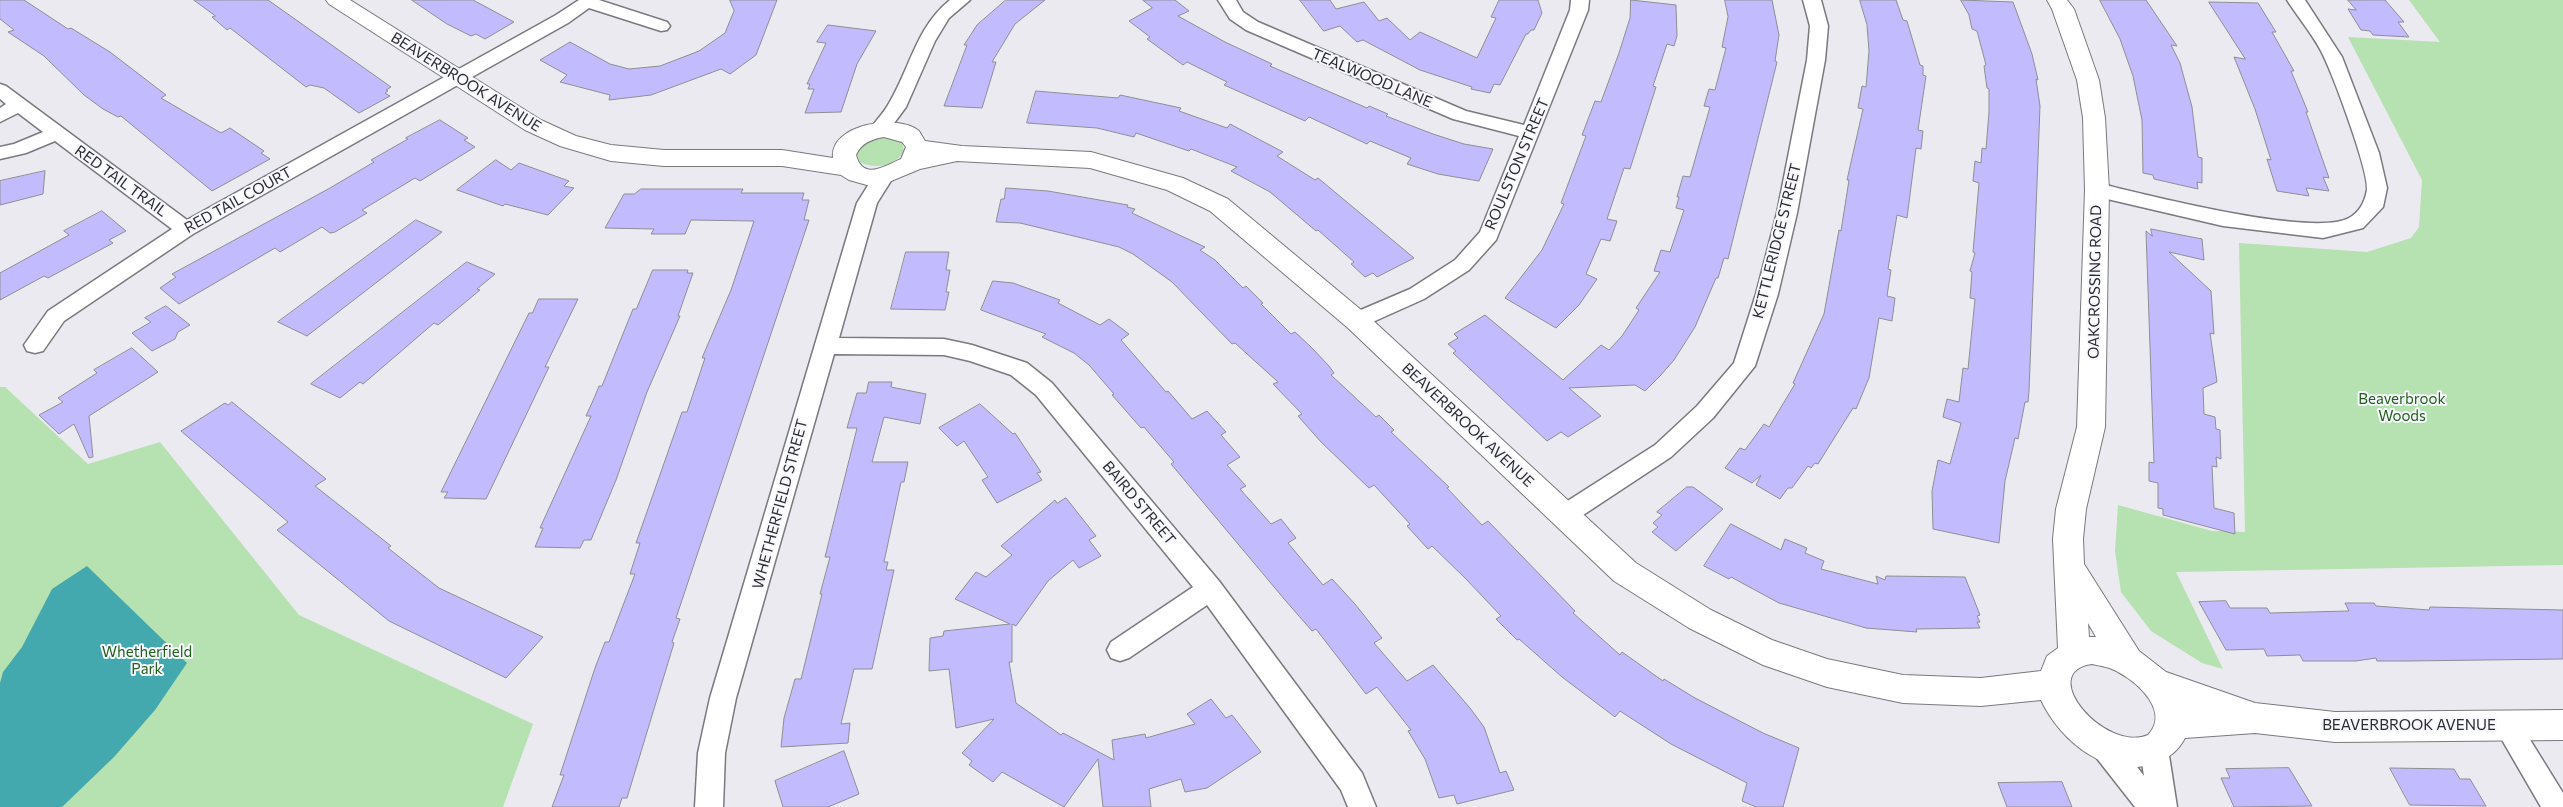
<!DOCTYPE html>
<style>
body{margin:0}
canvas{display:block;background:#eaeaf0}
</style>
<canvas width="2563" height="807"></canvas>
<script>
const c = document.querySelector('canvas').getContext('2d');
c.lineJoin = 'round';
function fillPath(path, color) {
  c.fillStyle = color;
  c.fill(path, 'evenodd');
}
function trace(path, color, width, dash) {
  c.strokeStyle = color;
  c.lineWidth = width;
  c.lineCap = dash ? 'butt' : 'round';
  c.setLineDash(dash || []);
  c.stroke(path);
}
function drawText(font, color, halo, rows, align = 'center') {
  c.font = font + ' Commissioner,sans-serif';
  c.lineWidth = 4;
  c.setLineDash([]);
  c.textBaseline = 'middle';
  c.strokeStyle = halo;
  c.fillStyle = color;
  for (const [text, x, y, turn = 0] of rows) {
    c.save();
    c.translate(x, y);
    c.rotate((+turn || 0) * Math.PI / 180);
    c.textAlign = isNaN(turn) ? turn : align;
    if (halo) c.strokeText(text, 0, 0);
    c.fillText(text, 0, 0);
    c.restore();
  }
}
fillPath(new Path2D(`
 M2409,0H2563V565L2176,572L2223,669L2202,663L2151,631L2121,592L2115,551L2118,505L2212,531L2245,532L2239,243L2367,252L2411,238L2419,227L2422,180L2348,37L2440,42Z
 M884,136L902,142L904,151C895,166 875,170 860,162L856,152L864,142Z
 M0,387H5L88,464L160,442L299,615L533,724L503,807H0Z`), '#b6e1b0');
fillPath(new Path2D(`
 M87,566L187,663L155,710L114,757L62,807H0V683L3,672L22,647L52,589Z`), '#44a9ae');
const building = new Path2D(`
 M0,0H24L68,29L71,28L110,52L166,95L161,98L221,133L230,128L264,151L261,153L270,159L212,191L121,116L118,117L103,109L84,95L44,56L8,32L14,30L0,19Z
 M194,0H268L391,87L386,90L388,91L385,93L390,96L359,113L324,88L310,85L306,87L230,28L227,30L212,17L215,16Z
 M412,0H473L514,22L485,39L476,34L471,36L447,24Z
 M730,0H777L756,55L730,74L721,69L651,95L609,100L610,95L560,82L567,75L540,60L570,42L610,64L629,69L660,66L699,51L725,33L734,11Z
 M1006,0H1045L1015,24L992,62H996L982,108L944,106L967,45H964L977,25Z
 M1143,0H1175L1189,11L1178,16L1225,42L1272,64L1270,66L1367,108L1369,106L1388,114L1386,116L1433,134L1464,144L1493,149L1479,181L1438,174L1407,164L1411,158L1370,141L1367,144L1309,117L1305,121L1224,85L1227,82L1187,62L1183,65L1147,39L1150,37L1129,21L1152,8Z
 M1300,0H1330L1336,9L1364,2L1379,21L1387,18L1410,40L1420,32L1477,58L1496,18L1491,17L1499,0H1538L1542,13L1534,30H1531L1528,34H1526L1500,85L1494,84L1490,93L1471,89L1472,87L1420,70L1363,40L1357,42L1340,26L1324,31Z
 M1631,0L1676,5L1677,36L1674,46L1667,44L1653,86L1656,87L1630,169L1624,168L1607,219L1617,221L1610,241L1601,239L1586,274L1597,279L1579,305L1556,328L1505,298L1542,250L1564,204L1561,203L1586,136L1582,135L1595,101L1601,102L1619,53L1630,18Z
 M1725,0H1772L1779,35L1775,61L1777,62L1728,259L1724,258L1718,278H1716L1695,327L1674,360L1660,376L1645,391L1635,385L1569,388L1601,416L1568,437L1561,432L1547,441L1453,353L1456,351L1448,344L1458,338L1454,334L1485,315L1563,380L1601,345L1609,350L1622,336L1639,310L1636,308L1660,272L1654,271L1661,250L1670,252L1684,210L1676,208L1679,197H1677L1683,176L1690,177L1710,107L1704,106L1709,89L1715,90L1726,48L1722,47L1728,17Z
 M1860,0H1896L1903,20L1907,21L1920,65L1923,66V75L1926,76L1918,130L1923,131L1921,149L1916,148L1907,218L1897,215L1888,269L1891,270L1887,296L1895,298L1892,321L1879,318L1869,378L1856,409L1853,408L1818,464L1815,463L1811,468L1808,466L1792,488H1788L1780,499L1756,485L1761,475L1752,483L1725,468L1740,448L1745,450L1764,424L1769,427L1795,384L1793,383L1824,314L1839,230L1841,231L1849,180H1847L1863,109L1858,108L1862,86L1866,87L1869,51L1867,25Z
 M1961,0L2013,2L2032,54L2038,80L2036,79L2040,106L2029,391L2028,402H2025L2018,439L2015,438L2005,481L1999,543L1933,529L1932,491L1938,460L1950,464L1961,423L1943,417L1947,399L1959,402L1963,368L1968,369L1975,299L1970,298L1972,272L1970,271L1975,253L1973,252L1979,183L1973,181L1975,161L1981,163L1982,148L1986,149L1989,112V89L1987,88L1984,66L1986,65L1977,31L1972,29L1969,15Z
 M2100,0H2146L2177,46L2171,45L2180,63L2192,107L2198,157L2202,158V183L2197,182L2198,189L2154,179L2153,175L2143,173L2142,120L2133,76L2120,39Z
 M2348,0H2385L2404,22H2398L2409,37L2373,35L2370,31L2361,30L2348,9L2356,10Z
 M2209,2L2258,3L2276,32H2272L2294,71H2291L2308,112H2306L2329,178L2323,177L2329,191L2306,188L2309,196L2277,191L2267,159L2271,160L2255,109L2234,57L2245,59Z
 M828,25L876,31L857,64L841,112L805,113L814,89H808L810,84H807L826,43L817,42Z
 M1036,91L1118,98L1120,95L1181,108L1179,111L1227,128L1230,124L1283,152L1277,156L1315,180L1318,178L1414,258L1377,277L1373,273L1365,277L1351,264L1354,262L1318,230L1316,231L1270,192L1231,171L1237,167L1191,149L1189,151L1136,133L1134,137L1097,128L1027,123Z
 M440,120L468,138L464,140L475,147L420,181L415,178L362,210L367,213L335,232L330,233L322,227L280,252L275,248L179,304L160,288L176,277L172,274L330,188L374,162L371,160L408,139L406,138Z
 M496,160L511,170L519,163L569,181L564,186L574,188L548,215L505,204L503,206L457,190Z
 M45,171L43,194L0,205V181Z
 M1006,188L1048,191L1128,205L1127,207L1135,209L1132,213L1205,247L1200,250L1215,260L1243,288L1246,286L1263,303L1261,304L1291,334L1295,332L1311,347L1329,366L1334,373L1331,375L1376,417L1379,415L1394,430L1391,432L1449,487L1447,488L1482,525L1488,521L1575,611L1573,613L1620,655L1622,652L1663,681L1664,679L1695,698L1763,733L1799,748L1783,807H1756L1742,801L1747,783L1671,744L1620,711L1615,717L1562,677L1519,639L1517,640L1496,619L1501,616L1466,579L1432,546L1428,549L1407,526L1410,524L1374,485L1369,488L1321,442L1298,416L1302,414L1273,384L1278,382L1235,343L1232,344L1172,282L1133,254L1119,247L1020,223L996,222L1001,199H1004Z
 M641,189H743L741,193H804L802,200H809L804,220H809L676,618L680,619L672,642L674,643L627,798H622L619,807H552L564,775H560L595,668L605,642H609L635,574H630L640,543H636L682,412H687L705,358H702L731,290L754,221L691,220L685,234H651L654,229L605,228L624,194H634Z
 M102,211L126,231L109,240L113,243L48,278L44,276L0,300V273L69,235L64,231Z
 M416,220L442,232L307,336L278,322Z
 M2151,229L2202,239L2204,260L2169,252L2211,291L2214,334L2210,333L2217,382L2203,388L2204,414L2215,417L2216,429L2220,430L2221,459L2216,457L2217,467L2212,466L2214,508L2234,513L2235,534L2163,515V509L2158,508V483L2149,481V462L2154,463L2146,231L2152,236Z
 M906,252H949L946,270H950L946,292H949L945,310L891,309Z
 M467,262L495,274L477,289L480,290L438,325L434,323L363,384L360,382L340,398L311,384Z
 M653,270H688L687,273H693L678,316H680L647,392L616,480L591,540H584L580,548L535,547L543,528H540L591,416H586L595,396L599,386H602L633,309H636Z
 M993,281L1013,283L1060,300L1058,303L1100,325L1109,319L1129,334L1121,340L1166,392L1168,391L1192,419L1207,411L1226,432L1221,435L1240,457L1227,465L1246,486L1240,489L1271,524L1281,519L1296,538L1288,543L1323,585L1332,579L1355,604L1382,638L1374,643L1407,681L1433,665L1470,708L1484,727L1500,773L1506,771L1514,790L1457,804L1454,795L1439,798L1425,759L1408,731L1411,730L1377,687L1366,694L1316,629L1312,631L1285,600L1171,464L1174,462L1149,433L1144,427L1141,428L1112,395L1114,394L1089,365L1074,353L1042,337L1046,334L981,310Z
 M539,299H578L545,367H549L486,499L444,498L448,492H441L529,313H532Z
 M166,306L190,325L178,332L175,339L152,351L132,333L151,322L145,318Z
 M132,348L158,372L89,416L93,457L89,458L74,424L59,434L39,415L63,402L58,398L97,373L94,370Z
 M869,382H892L891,387L926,394L920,424L884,417L872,462H908L904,482H901L884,562H888L886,570H894L872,669H854L841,724L850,723L848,743L781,747L784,718L795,679H801L822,594H820L830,557H825L857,428H847L857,393H866Z
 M232,402L326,479L315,486L391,546L388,548L439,588L543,637L506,678L389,621L277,530L288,522L181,431L225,403L228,405Z
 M980,404L1013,434L1015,433L1041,472L1037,473L1042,480L997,503L982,480L988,477L964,441L957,446L939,428Z
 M1687,487H1693L1723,509L1676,551L1652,532L1658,527L1653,523L1662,515L1657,512Z
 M1066,498L1096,536L1089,540L1101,556L1079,568L1073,560L1048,581L1016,626L1012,624V662H1009L1016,703L1061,735L1063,733L1114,760L1112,740L1145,734L1146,738L1195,724L1187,714L1211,699L1226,718L1232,715L1261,752L1207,788L1185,792L1181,779L1149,789L1151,807H1103L1098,759L1064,807L1002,772L993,782L969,765L972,761L962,753L994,719L956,728L949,669L929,671L930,638L943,636L944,631L1010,624L955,599L976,572L986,577L1012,555L1001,546L1055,500L1057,503Z
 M1731,524L1781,550L1785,539L1807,548L1805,553L1824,561L1821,569L1878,584L1876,576L1885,580L1886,576L1965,577L1980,615L1977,616L1980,622H1977L1980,628L1916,629L1917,632L1866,628L1779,603L1731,577L1729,579L1704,566Z
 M2226,601L2230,608H2267L2270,613L2349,611L2345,603H2374L2376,606L2429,610L2430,607L2563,610V659L2407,661H2377L2376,658L2356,661H2303L2300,655L2267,656L2264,649L2226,650L2199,602Z
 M844,751L859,794L828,807H783L775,781Z
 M2289,768L2312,806L2234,807L2221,778H2230L2226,769Z
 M2390,768L2454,769L2460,779H2470L2486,806L2410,805Z
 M2062,782L2072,807H2007L1998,783Z`);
fillPath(building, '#c2bcfe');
trace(building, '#8e8e94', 1);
const street = new Path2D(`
 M579,0H599L667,22L670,26L667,30L661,31L589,8L568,23L193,234L64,321L43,351L35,353L27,351L24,345L48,311L172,229L55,141L26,153L0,159V147L14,144L43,132L18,113L0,122V108L6,104L0,99V84L6,86L187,220L556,15Z
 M950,0H970L949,18L935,41L906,107L886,134H872L870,130C875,121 883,114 888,105C910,69 916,27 950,0Z
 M1218,0H1236L1243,12L1258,22L1466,111L1524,125L1570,10L1571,0H1589L1588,10L1496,240L1469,270L1424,299L1357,329L1349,327L1346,321L1349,315L1410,289L1455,260L1480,232L1519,136L1453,119L1246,30L1230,19Z
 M1803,0H1821L1828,26L1825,60L1797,213L1778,294L1755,366L1713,418L1671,457L1571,523L1563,526L1555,523L1551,516L1555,509L1655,445L1697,406L1734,363L1756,294L1777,213L1807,60L1810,26Z
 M2287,0H2305L2342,57L2379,153L2387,188L2383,207L2363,228L2323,238L2223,226L2090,195L2087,190L2090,185L2097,183C2144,194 2312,238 2349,218C2360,212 2365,201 2367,190C2369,171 2334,78 2324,57C2315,37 2299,19 2287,0Z
 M884,170L891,171L894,176L877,203L839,338L944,339L972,345L1027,363L1052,383L1219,581L1362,773L1376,807H1348L1341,790L1207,605L1129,658L1120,661L1111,658L1107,650L1111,642L1193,587L1036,395L1011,375L970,361L944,355L834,354L736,698L725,753L723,807H695L698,753L710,698L857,203L877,171Z
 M2507,714L2516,717L2563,793V807H2541L2494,726L2498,717Z
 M2105,734L2115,738L2144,776L2140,749L2144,740L2154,736L2164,740L2168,749L2177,807H2135L2095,756L2091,747L2095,738Z`);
const secondary = new Path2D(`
 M326,0H350L541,120L576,136L611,145L664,150H782L833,158C829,124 898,113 919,131C921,134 923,138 925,141L962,146L1091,152L1183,178L1228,199L1366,314L1636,563L1711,610L1772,640L1827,659L1903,675L1981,678L2041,671L2047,656L2058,648L2053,539L2056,509L2077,427L2085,190L2083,118L2077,80L2052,9L2047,0H2067L2074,9L2099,80L2105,118L2109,190L2105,427L2086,509L2083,539L2084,564L2139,651L2166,672L2255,703L2335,712L2563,710V740L2335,742L2255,733L2185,738C2178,751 2170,757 2157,762C2109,782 2060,741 2041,700L1981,706L1903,703L1827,687L1763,665L1689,628L1614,581L1348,328L1210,211L1167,190L1090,168L957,161L920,169L884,184L867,185L849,180L841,175L782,166H664L611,161L560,146L525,130L329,4ZM884,137L902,142L906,147L901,159C885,166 863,181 856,155C861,143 872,139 884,137ZM2088,623L2096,637H2089ZM2092,664C2101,666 2110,667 2118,672C2139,683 2170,712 2148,735C2105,753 2035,672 2092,664Z`);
trace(street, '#79797f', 3);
trace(secondary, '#79797f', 2);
fillPath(street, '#fff');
fillPath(secondary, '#fff');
drawText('15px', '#2c2c2f', '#f7f7fe', [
 ["TEALWOOD LANE",1372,78,23],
 ["BEAVERBROOK AVENUE",466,82,32],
 ["ROULSTON STREET",1517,164,-67],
 ["RED TAIL TRAIL",121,181,36],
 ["RED TAIL COURT",238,200,-29],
 ["KETTLERIDGE STREET",1777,241,-76],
 ["OAKCROSSING ROAD",2095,282,-89],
 ["BEAVERBROOK AVENUE",1468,425,43],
 ["BAIRD STREET",1139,503,50],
 ["WHETHERFIELD STREET",780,504,-75],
 ["BEAVERBROOK AVENUE",2409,725]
]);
drawText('15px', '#22611a', '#f7f7fe', [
 ["Beaverbrook",2402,399],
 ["Woods",2402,416],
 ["Whetherfield",147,652],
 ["Park",147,669]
]);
</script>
